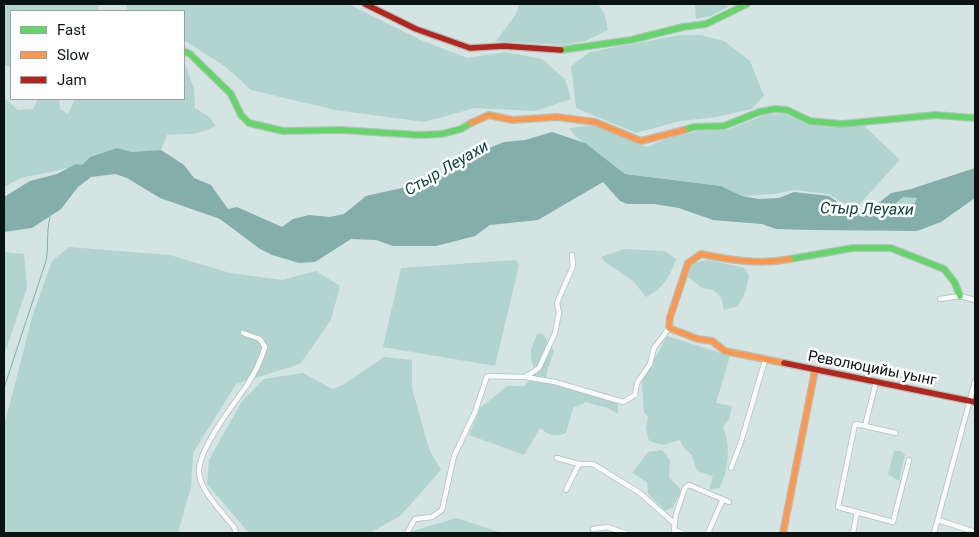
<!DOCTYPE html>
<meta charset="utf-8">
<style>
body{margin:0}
#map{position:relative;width:979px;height:537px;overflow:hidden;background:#d4e4e2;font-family:Roboto,sans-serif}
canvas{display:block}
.frame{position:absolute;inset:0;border:5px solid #091412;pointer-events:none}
.legend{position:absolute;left:10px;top:10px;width:175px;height:90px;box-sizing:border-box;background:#fff;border:1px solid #9da1a0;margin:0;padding:6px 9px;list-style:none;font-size:15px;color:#091412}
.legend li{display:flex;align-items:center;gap:10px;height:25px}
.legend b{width:25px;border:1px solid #9da1a0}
</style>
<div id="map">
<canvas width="979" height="537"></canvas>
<div class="frame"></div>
<ul class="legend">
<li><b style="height:6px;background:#63d668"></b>Fast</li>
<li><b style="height:6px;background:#ff974d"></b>Slow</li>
<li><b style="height:6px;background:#b3261e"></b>Jam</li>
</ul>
</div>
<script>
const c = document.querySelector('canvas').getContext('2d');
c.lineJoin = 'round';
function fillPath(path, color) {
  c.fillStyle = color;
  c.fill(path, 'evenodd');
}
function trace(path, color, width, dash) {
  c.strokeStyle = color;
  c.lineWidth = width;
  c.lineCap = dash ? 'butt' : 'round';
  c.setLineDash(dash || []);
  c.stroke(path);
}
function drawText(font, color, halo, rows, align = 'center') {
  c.font = font + ' Roboto,sans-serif';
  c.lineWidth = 5;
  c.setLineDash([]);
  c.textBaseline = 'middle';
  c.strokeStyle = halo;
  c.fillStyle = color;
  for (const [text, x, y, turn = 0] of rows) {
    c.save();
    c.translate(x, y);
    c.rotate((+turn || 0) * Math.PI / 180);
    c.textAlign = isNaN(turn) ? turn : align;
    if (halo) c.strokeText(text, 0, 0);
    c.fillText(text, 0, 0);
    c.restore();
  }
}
fillPath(new Path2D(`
 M4,4H100L97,11H11V66L4,65Z
 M126,4H348L421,40L467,58L505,52L542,59L565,79L571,99L535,111L475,108L424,122L335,110L251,90L226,67L184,40V11H128Z
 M519,4H598L604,13L608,30L585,41L565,45L496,41L516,14Z
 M695,4H727L728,7L711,16L696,19Z
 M680,35H701L724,41L750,61L764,96L752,109L717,117L680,121L636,133L576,108L571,66L590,52Z
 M184,61L194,89L195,108L211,118L215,126C197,137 186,133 167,135L161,150L132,152L117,148L90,157L82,165L21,178L4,187V98L18,110L33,109L38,99H59L60,109L68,114L75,99H184Z
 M786,114C813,127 832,130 861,123L900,160L854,210L829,194L794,190L775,194L742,196L721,186L625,174L574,135L569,128L595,125L647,147L668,138L698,131L727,130L765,115Z
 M903,197L917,198L912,209L900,213L893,206Z
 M69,247L170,255L230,273L283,280L316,271L340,286L331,320L300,364L236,384L193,453L191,487L178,533H4V426L33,314L52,261Z
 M624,249L665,251L676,259C671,275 661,291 646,297L633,281L605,262L601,257Z
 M4,252L24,254L27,288L4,355Z
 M516,260L519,265L495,366L383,347L401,268Z
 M708,260L745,268L749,276L745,293L738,306L724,310L721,297L713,290L702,288L688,277L692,263Z
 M537,334H543L554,351C551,362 545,371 547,382L561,387L606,393L618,403V414L608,408L586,402L573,408L566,433C555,438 549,435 540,428L524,455L469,435L480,408L507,386H525C541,367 530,368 531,353C531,347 535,340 537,334Z
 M667,336L730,356L716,403L732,406L729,419L723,427C731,443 729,473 719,488L709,490L713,476L697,471L692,455L683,447L680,440L663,445L649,441L646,429L648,417L644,413L642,381Z
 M384,357L412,360V388L429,449L441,470L400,516L370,533H249L207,484L209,460L242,401L264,379L303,373L332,389L343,385Z
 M662,450L670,460L669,478L680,488L681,492L673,507L665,511L648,494L647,482L632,473L648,452Z
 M894,451H900L905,455L899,481L888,474Z
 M457,518L502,533H406Z`), '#b1d4cf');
fillPath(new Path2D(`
 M552,132L585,143L625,174L721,186L742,196L759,199L779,198L794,192L829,196L849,210V214L874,207L891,193L911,189L975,168V198L941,222L917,231L810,230L776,229L762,224L713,220L679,208L654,204H627L620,201L603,182L538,220L490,225L475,236L436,246H393L376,240L351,239L315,262L299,263L272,255L260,249L220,219L160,198L127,178L115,174L91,177L78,187L61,209L32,228L4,232V197L30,181L57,174L76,164L82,165L90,157L117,148L132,152L161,150L184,165L194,178L211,185L228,209L237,207L282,227L293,219L309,215L330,217L344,214L366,196L433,181L479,152L504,142L525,140ZM903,197L917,198L912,209L900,213L893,206Z`), '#83aea9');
trace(new Path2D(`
 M4,388L46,261C49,246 46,232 50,217`), '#83aea9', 1);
const street = new Path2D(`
 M940,299L960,296L975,300
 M525,377L555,382L623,402L635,395L637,383L650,364L654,348L669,328
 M876,382L865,426L855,424L838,507L893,522L909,460
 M865,426L896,433
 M557,458L579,464H593L640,493L675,524
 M731,468L741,442L765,360
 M566,490L579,464
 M938,520L975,532
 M593,529L607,527L625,533
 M236,533L234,527C223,514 199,489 199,472C198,449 234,404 247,385C255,373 261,360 265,347L260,339L243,333
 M407,533L415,519L432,517L442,510L454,456L475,412L487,376L525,377L539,368L555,333L559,313L557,303L573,266L572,255
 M683,533L674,530L676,514L685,488L689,485L729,502
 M708,533L723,499
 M853,533L857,512
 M934,533L975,381`);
const fast = new Path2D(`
 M561,50L631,40L683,27L706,24L747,4
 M184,51L190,54L231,94L241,115L249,123L283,131L341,130L419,135L442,134L461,129L471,123
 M684,130L694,127L724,126L759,112L775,109L787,110L810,121L842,124L935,115L975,118
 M790,259L853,248H891L944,269L955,283L960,296`);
const slow = new Path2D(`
 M471,123L489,115L512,120L557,117L595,122L641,141L684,130
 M784,363L725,351L712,341L698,339L669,328L670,317L688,263L701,254C731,260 759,265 790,259
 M783,533L815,370`);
const jam = new Path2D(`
 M365,4L416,29L470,48L504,46L561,50
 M784,363L975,402`);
trace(street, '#b2c0be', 6);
trace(fast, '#b2c0be', 8);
trace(slow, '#b2c0be', 8);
trace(jam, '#b2c0be', 8);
trace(street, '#f9fbfb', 4.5);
trace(fast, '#63d668', 5.5);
trace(slow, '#ff974d', 5.5);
trace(jam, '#b3261e', 5.5);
drawText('15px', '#091412', '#fff', [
 ["Революцийы уынг",872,369,11]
]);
drawText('italic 16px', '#10433f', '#fff', [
 ["Стыр Леуахи",447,169,-30],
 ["Стыр Леуахи",867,210,1]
]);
</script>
